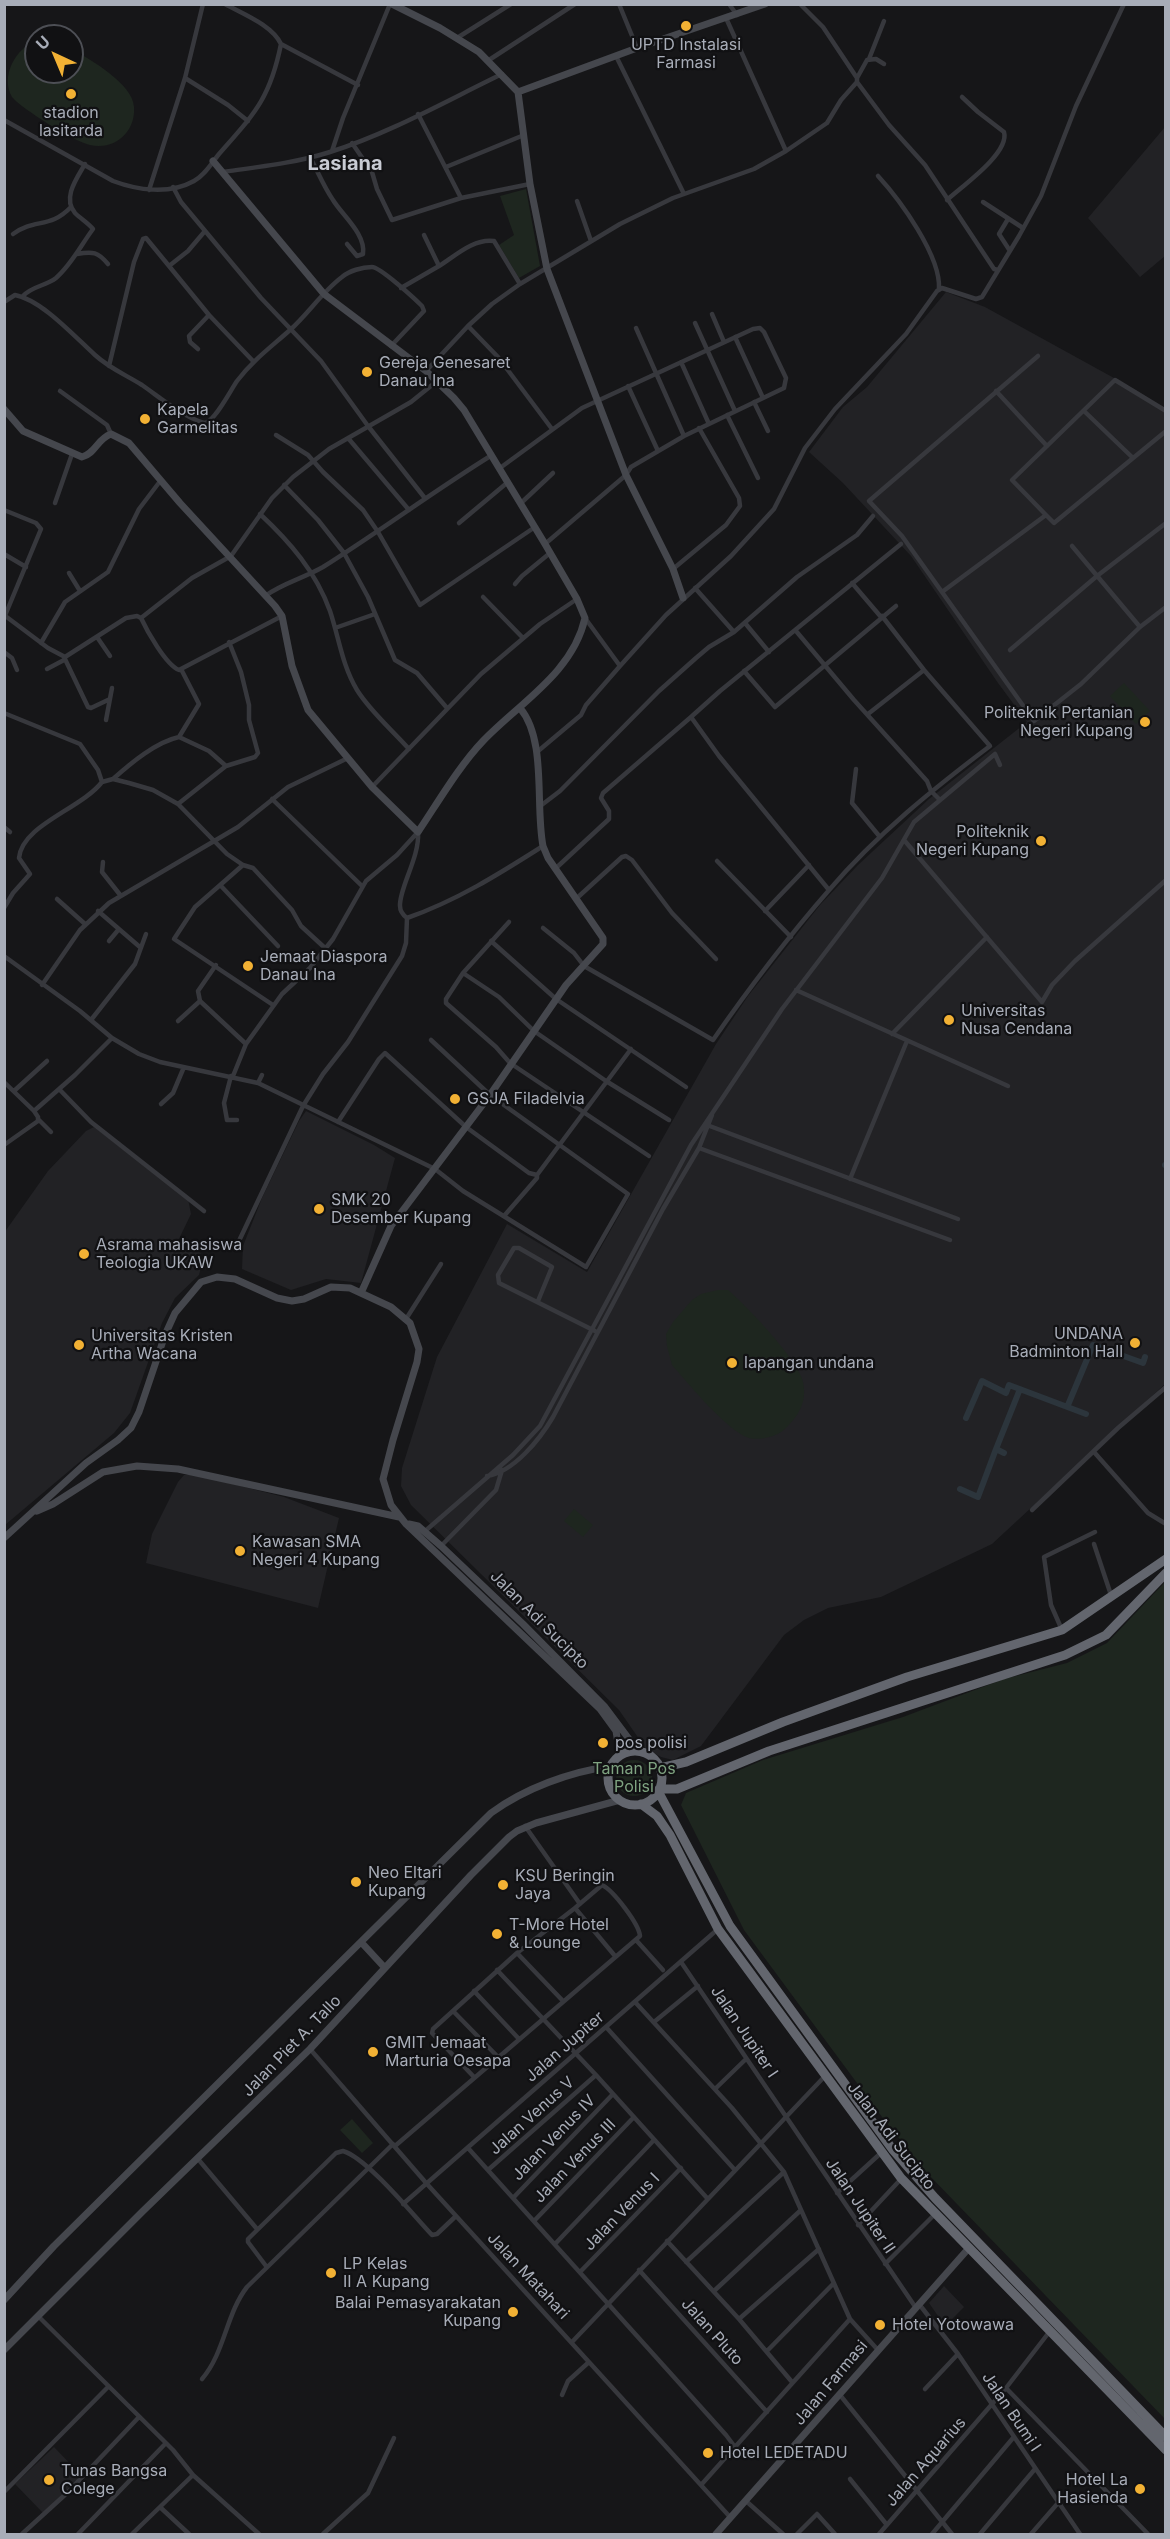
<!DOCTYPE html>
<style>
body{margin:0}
#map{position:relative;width:1170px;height:2539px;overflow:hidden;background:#161618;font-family:Inter,sans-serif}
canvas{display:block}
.frame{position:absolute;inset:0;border:6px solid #a8adb8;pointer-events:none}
.north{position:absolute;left:24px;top:24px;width:60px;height:60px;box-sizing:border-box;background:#111113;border:2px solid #4d4f55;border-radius:50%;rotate:316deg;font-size:16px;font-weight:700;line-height:24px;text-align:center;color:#a8adb8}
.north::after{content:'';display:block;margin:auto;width:21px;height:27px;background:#f2b134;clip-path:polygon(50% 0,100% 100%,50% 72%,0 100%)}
</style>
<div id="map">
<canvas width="1170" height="2539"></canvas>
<div class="frame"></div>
<div class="north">U</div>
</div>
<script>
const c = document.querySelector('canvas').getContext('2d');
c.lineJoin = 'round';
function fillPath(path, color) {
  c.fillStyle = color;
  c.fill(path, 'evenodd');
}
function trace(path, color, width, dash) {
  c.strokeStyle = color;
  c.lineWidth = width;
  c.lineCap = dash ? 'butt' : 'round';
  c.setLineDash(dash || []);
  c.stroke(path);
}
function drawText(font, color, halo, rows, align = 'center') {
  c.font = font + ' Inter,sans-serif';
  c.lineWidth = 4.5;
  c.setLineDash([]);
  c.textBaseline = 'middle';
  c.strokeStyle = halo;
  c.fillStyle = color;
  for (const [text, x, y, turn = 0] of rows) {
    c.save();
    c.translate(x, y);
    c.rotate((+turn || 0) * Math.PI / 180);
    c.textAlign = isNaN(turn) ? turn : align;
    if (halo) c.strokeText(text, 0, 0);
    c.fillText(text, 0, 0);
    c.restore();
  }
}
fillPath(new Path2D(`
 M1165,127V256L1140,277L1088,218Z
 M946,292L985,307L1134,389L1165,408V1384L992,1544L881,1597L828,1608L804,1620L784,1635L701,1746L673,1760L661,1757L646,1749L619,1710L411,1505L401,1486L402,1468L437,1357L507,1224L587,1272L716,1044L748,996L820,905L858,865L929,799L1027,722L998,683L911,556L843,483L809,452L843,407L867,387Z
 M306,1111L374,1145L395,1158L361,1283L326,1279L291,1290L242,1269L243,1246L262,1198L299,1121Z
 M94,1127L188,1199L191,1214L177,1243L182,1247H194L201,1254L202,1263L199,1275L175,1298L162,1323L130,1413L114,1433L5,1525L4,1233L48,1171L86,1131Z
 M184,1475H197L284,1497L339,1518L318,1608L146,1563L152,1534L178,1482Z
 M944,2286L964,2307L945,2326L929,2303Z
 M54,2447L82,2476L44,2514L15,2484Z`), '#222225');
fillPath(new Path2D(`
 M36,41V72H72V49C91,60 133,84 134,107C136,131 115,151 90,145C75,142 22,109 12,97C0,76 16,48 36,41Z
 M526,189L540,266L519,278L499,245L514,235L500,196Z
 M1124,683L1150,711L1136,724L1110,696Z
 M718,1290H728C745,1304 800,1362 803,1382C807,1400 800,1414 787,1427C779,1436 761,1441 749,1438C727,1431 688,1383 672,1365L667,1346L666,1334L673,1322L692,1300L701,1294Z
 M574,1509L593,1525L583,1537L564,1521Z
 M1165,1582V2419L927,2173L882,2117L744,1930L681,1805L686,1793L763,1760L903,1717L1004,1679L1067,1663L1107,1643Z
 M616 1778a18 18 0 1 1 36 0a18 18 0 1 1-36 0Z
 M352,2119L373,2143L362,2153L340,2130Z`), '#1e261f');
trace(new Path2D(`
 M1165,1165H1166
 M1068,1405L1093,1345L1143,1363L1145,1357
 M966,1418L982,1381L1006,1393L1009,1385L1086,1414
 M1004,1453L996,1449L1020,1389
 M960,1489L978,1497L996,1449`), '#2c353c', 6);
trace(new Path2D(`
 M619,4L637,48
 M729,4L737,15
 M726,18L786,151
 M457,38L511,4
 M281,44L358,85
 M616,56L684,194
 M869,59L884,21
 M489,60L575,4
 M185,78L228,105L248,121
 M857,78L867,60L876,59L884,64
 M857,82L889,125L925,165L994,269L998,270
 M418,114L461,198
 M4,120L113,181C137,190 169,195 194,181C205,175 211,164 219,154C254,114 270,99 281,44C272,25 243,14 225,4
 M352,143L372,172L377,189L392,220L461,198L530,184
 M332,151L343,118L390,4
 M310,157C318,172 324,187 333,200C342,215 366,234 363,254L357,256L347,244
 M446,167L524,135
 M222,172C258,167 296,163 330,152C390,133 446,101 502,74
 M878,176C900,200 941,256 939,289
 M173,187L181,202L261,298L321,361L368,426L424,497
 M149,190L185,78L203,4
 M947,200C961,187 1010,153 1004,132L978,112L962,97
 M577,201L591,241
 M983,202L1023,228
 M1008,219L999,234L1010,251
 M13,234C35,218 50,229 71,207
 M424,235L439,266C455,256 474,238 494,241L520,284
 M77,254C93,251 98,252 108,264
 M401,288L439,266
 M23,296C32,286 46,286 56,278C72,264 81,245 93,229C88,223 81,219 75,213C62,198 77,178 85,164
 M4,302L15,295C42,300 75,337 95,355C109,368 126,375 142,385C162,399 180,415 204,423C214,423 230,391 237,381C252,361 271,347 290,330C308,314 322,292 342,277C349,271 362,267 372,267C380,267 414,298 422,306L424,311L391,346
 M712,314L724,342
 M209,315L253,361
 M695,323L735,411
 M468,326L498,357L552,429
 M636,328L684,436
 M735,337L763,398
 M198,349L190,342L189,336L209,315L169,266L188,251L205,231
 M1038,356L869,501L902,536L1034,721L1081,684L1140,627L1166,607
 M681,362L709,424
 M109,366L134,262L143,239L146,238L169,266
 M426,371L468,326L492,304L520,284L620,224L673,198L754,169L786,151L827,123L841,100L857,82V78L823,27L800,4
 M628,386L658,451
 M60,391L107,425L111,434
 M996,391L1047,446
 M754,402L768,431
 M1084,411L1133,458
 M727,415L758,478
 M276,435L308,455L323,472L363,510L378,532L420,605L535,527
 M348,438L409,510
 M500,468L582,408L753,329L760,328L764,332L786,378L784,388L684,436L631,467L626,475L545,544
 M284,485L318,520L344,553L368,597L395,660L417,673L447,708
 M55,503L72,454
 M520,504L553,473
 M4,510L36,523L41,529L4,618
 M260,514C290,542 316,572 330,611C339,638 342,665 357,690C370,711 392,730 409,749
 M1046,515L1054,523L1166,431
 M459,523L508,482
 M1072,546L1140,627
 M4,554L26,567
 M673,569L726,525L740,506L739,498L699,428
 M69,573L80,591
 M852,583L881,617
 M515,584L522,576L550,553
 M695,588L734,632
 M942,592L1046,515L1012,480L1115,380L1166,411
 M265,596C283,583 304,578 323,567C380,531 434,491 492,455
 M483,597L523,638
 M4,615L48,648L65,657L126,618L137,616L141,618L192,578L231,556L272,498L293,477L329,449L411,402L437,381
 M141,618C147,631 166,665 179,670L282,616
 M585,618L620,666L666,615L731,556L774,509L805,448L835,409L906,334L937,291L942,288L976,299L982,297L1019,236L1041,196L1076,106L1124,4
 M745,623L769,652
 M335,628L375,614
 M796,631L854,700L927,781L931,791L940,800
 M97,637L110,656
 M41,643L65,602L108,572L139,509L161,480
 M1010,650L1097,576L1166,523
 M4,652L12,658L17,670
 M64,657L88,707L91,708L110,699
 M47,669L64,660
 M744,671L775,707L896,606
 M4,713L80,744L98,770L102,782L113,779L129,783L153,790L178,804L227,854L243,865L253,868L292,910L301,926L325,948
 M868,714L924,670
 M106,720L112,688
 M179,737L199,704L181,669
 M537,752L581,715L586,705L620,666
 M856,769L852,803L880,837
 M113,779C131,763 156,742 179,737L209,751L226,766
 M372,787L481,674L540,624L577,599
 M272,799L362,886
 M178,804L226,766L255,757L258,753L249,720V705L241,672L229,642
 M539,807L560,791L659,691L696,658L709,647L734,632L797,577L857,535L873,516
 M4,827L10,832
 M418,832C420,857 399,888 400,906C400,912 403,915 407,918C456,901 499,874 543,846
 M904,840L1042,1002L1052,985L1075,961L1166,880
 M717,861L791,937
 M103,862L102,872L121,896
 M243,865L195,907L174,939L273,1005
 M555,869L609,819V811L601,798L603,793L691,717
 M221,886L278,946
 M829,890L719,756L691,717L720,691L901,544
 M577,898L622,857L626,856L632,860L672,913L716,959
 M57,899L85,924
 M4,908L13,893L30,874L19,858C22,825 81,809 102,782
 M98,911L141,948
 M765,911L809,865
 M509,922L463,973L446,999V1003L496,1047L510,1063L649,1156
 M543,928L574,953L584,966L713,1040C749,988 788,937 830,889C877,834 933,789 990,746L924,670L882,616
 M109,941L119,929
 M491,941L556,999L686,1087
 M4,956L80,1011L112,1038L139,1054L160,1062L258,1083L262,1075
 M463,973L499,997L534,1031L606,1081L669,1120
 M42,985L80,930L109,903L238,827L288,787L348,758
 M796,990L1008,1086
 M200,1001L198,991L216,965
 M91,1020L135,964L146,934
 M178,1021L200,1001L246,1044L233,1076
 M892,1034L987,937
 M246,1044L282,994L310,968L333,939L366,881L397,855L418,832
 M231,1076L224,1103L227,1120H237
 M4,1082L34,1111L75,1075L112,1038
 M258,1083L435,1169L463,1191L586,1267L628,1194L490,1095L431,1040
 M59,1089L91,1122L204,1211
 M14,1091L47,1061
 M161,1104L173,1093L184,1067
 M38,1119L51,1132
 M338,1122L379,1059L385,1053L466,1127L529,1173L537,1175L631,1049
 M707,1125L958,1219
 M4,1145L38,1121V1117L34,1111
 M699,1148L950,1240
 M850,1179L907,1041
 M504,1216L537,1178V1175
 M238,1243L303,1106L323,1074L348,1042L402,956L406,943L407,918
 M538,1301L552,1267L519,1248H514L498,1275L499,1283L595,1331
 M406,1319L441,1264
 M1094,1452L1148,1513L1166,1524
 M487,1476C514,1472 540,1439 553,1417L663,1209L699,1148L712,1115
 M1032,1510L1118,1428L1166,1387
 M424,1532L513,1455L540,1426L691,1145L782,1009L882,878L914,822L995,754L1000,765
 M1094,1544L1111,1595
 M441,1546L496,1490L502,1470
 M1062,1630L1051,1605L1044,1557L1095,1532
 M525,1826L580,1904
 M636,1940L663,1970
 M517,1953L563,2001
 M681,1962L916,2308
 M474,1991L519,2039
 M635,2002L732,2108L784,2172L850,2319L735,2447
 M453,2011L498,2057
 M654,2022L698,1986
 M606,2027L734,2169
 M310,2049L427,2184L730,2517
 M596,2075L707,2198
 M474,2077L432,2033L433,2029L517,1953L575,1908
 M715,2089L746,2059
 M395,2146L640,1936C639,1924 613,1890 602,1885L575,1908L615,1956
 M468,2148L726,2435L735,2447L701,2485
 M198,2159L257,2229
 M488,2170L596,2075L497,1970
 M837,2193L882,2152
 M513,2198L613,2094
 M403,2204L718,1929
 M534,2221L634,2117
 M858,2225L901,2179
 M667,2241L739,2319L792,2382
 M555,2244L654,2140
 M686,2262L784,2172
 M885,2264L935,2214
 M266,2266L248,2242V2239L336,2153L343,2151C367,2158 413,2215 432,2235L437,2234L456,2216
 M639,2270L767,2412
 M580,2272L681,2168
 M714,2291L801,2210
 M919,2304L958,2354L1080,2534
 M38,2316L173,2450L193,2475L259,2534
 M739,2319L819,2249
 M850,2319L877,2349
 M572,2342L825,2076
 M767,2351L834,2283
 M202,2379C225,2352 226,2314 247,2287L393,2144
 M1006,2388L1148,2534
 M925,2389L958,2354
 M562,2395L568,2381L589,2362
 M840,2395L952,2534
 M850,2479L887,2525
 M4,2492L108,2387
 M746,2501L783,2534
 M161,2508L189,2534
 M22,2534L67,2493L139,2417
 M78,2534L166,2443
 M132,2534L193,2475
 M323,2534L368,2493L394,2438
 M797,2534L817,2514L835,2534
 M879,2534L1006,2388L1050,2331
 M932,2534L1013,2438
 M980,2534L1035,2469
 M1031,2534L1058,2503`), '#37383d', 4.5);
trace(new Path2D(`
 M392,4L440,28L479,52L518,92L530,184L547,269L626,475L673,569L683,598
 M518,92L637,48L765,4
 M4,409L23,431L82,457C96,453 97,439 111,434L129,443L180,503L275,606L282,616L292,666L308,710L372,787L418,832C437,804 459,766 483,741C518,704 573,673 585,618L577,599L545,544L464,410L454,398L426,371L324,294L213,161
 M361,1293L391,1226L490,1095L566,985L603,944V938L548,858L543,846C535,805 547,740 520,708
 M37,1511L53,1504L103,1472L137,1466L178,1469L399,1517
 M409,1524L418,1526L441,1546L523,1624L605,1707L638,1751
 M4,1538L86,1463L118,1440L131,1428L139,1412L165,1335L175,1313L201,1282L217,1277L235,1279L277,1298L292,1301L304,1299L331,1287L350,1288L391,1307L410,1323L419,1349L417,1362L393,1440L383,1479L391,1505L406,1524L600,1709L616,1731L620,1756
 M361,1942L385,1968
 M4,2300L54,2246L491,1813C525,1788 570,1772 611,1766
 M4,2350L143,2211L310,2049L471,1875L509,1837L517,1831L536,1823L620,1800
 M716,2534L968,2249`), '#45474d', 7);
trace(new Path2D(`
 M608 1778a27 27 0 1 1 54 0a27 27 0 1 1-54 0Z
 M660,1768L686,1762L783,1722L907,1677L1062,1630L1166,1559
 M659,1789H677L769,1751L1065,1655L1106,1635L1166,1573
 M658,1791L730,1926L893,2150L935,2198L1166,2437
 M641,1804L657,1816L670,1835L718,1929L901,2178L1166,2450`), '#63666e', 9);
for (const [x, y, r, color] of [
 [686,26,6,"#f2b134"],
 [71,94,6,"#f2b134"],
 [367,372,6,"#f2b134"],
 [145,419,6,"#f2b134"],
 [1145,722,6,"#f2b134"],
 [1041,841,6,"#f2b134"],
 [248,966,6,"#f2b134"],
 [949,1020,6,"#f2b134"],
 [455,1099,6,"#f2b134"],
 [319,1209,6,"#f2b134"],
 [84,1254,6,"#f2b134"],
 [1135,1343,6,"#f2b134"],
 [79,1345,6,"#f2b134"],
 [732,1363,6,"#f2b134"],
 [240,1551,6,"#f2b134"],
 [603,1743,6,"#f2b134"],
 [356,1882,6,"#f2b134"],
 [503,1885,6,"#f2b134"],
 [497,1934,6,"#f2b134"],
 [373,2052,6,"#f2b134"],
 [331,2273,6,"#f2b134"],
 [513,2312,6,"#f2b134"],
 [880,2325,6,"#f2b134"],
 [708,2453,6,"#f2b134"],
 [49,2480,6,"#f2b134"],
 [1140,2489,6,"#f2b134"]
]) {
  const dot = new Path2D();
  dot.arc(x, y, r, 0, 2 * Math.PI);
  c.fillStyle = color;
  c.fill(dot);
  trace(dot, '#111113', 2);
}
drawText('16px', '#a8adb8', '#111113', [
 ["UPTD Instalasi",686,45,"center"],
 ["Farmasi",686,63,"center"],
 ["stadion",71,113,"center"],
 ["lasitarda",71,131,"center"],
 ["Gereja Genesaret",379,363],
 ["Danau Ina",379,381],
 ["Kapela",157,410],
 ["Garmelitas",157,428],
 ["Politeknik Pertanian",1133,713,"right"],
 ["Negeri Kupang",1133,731,"right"],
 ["Politeknik",1029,832,"right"],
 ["Negeri Kupang",1029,850,"right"],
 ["Jemaat Diaspora",260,957],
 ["Danau Ina",260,975],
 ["Universitas",961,1011],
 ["Nusa Cendana",961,1029],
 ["GSJA Filadelvia",467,1099],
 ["SMK 20",331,1200],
 ["Desember Kupang",331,1218],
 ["Asrama mahasiswa",96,1245],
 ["Teologia UKAW",96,1263],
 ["UNDANA",1123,1334,"right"],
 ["Badminton Hall",1123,1352,"right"],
 ["Universitas Kristen",91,1336],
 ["Artha Wacana",91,1354],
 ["lapangan undana",744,1363],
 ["Kawasan SMA",252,1542],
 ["Negeri 4 Kupang",252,1560],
 ["pos polisi",615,1743],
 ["Neo Eltari",368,1873],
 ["Kupang",368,1891],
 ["KSU Beringin",515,1876],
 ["Jaya",515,1894],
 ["T-More Hotel",509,1925],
 ["& Lounge",509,1943],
 ["GMIT Jemaat",385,2043],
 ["Marturia Oesapa",385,2061],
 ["LP Kelas",343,2264],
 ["II A Kupang",343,2282],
 ["Balai Pemasyarakatan",501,2303,"right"],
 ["Kupang",501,2321,"right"],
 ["Hotel Yotowawa",892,2325],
 ["Hotel LEDETADU",720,2453],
 ["Tunas Bangsa",61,2471],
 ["Colege",61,2489],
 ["Hotel La",1128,2480,"right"],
 ["Hasienda",1128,2498,"right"]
], 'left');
drawText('16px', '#a8adb8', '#111113', [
 ["Jalan Adi Sucipto",539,1620,45],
 ["Jalan Jupiter I",744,2032,56],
 ["Jalan Piet A. Tallo",292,2046,-46],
 ["Jalan Jupiter",565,2047,-41],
 ["Jalan Venus V",532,2116,-42],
 ["Jalan Adi Sucipto",891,2136,52],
 ["Jalan Venus IV",554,2138,-46],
 ["Jalan Venus III",575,2161,-46],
 ["Jalan Jupiter II",860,2206,56],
 ["Jalan Venus I",622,2212,-46],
 ["Jalan Matahari",528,2276,47],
 ["Jalan Pluto",712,2332,48],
 ["Jalan Farmasi",831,2383,-50],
 ["Jalan Bumi I",1011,2412,56],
 ["Jalan Aquarius",926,2462,-49]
]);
drawText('16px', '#7fa381', '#111113', [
 ["Taman Pos",634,1769],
 ["Polisi",634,1787]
]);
drawText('bold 20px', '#c9ccd4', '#111113', [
 ["Lasiana",345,164]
]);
</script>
